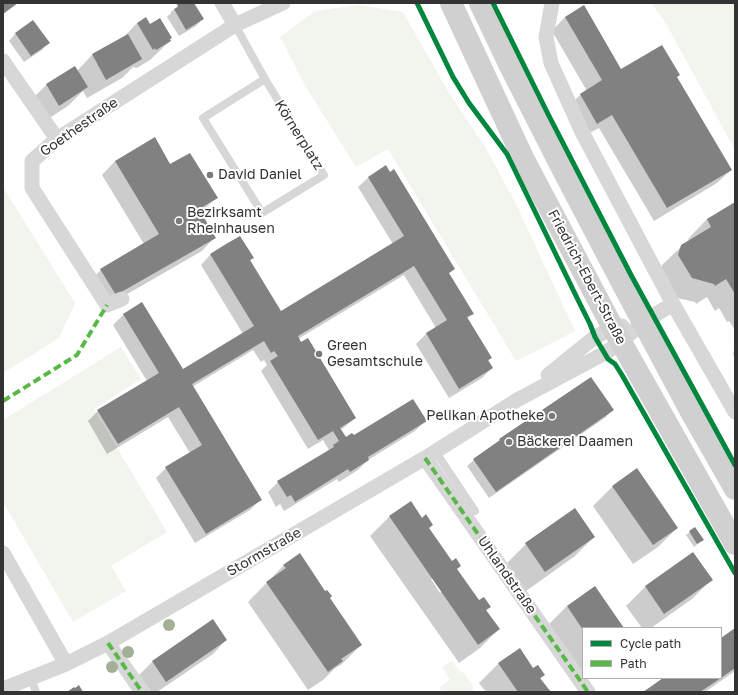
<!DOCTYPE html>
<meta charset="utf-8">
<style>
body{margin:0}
#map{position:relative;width:738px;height:695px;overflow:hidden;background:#fff;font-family:"Golos Text",sans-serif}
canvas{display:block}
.frame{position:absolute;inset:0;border:4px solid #333;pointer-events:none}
.legend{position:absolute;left:582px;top:627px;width:140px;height:52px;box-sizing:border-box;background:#fff;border:1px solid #adadad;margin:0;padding:5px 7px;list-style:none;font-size:12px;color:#333}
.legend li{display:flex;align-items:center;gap:8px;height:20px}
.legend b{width:20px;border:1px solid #adadad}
</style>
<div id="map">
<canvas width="738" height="695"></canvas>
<div class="frame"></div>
<ul class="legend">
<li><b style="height:5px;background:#00873e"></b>Cycle path</li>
<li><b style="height:5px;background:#58b947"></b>Path</li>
</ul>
</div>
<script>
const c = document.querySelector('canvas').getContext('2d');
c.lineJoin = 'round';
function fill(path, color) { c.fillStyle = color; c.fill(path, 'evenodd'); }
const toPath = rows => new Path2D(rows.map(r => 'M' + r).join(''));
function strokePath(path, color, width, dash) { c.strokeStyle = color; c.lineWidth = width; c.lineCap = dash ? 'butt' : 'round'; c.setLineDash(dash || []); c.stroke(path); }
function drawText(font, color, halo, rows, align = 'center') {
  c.font = font + ' "Golos Text",sans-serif'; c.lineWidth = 4; c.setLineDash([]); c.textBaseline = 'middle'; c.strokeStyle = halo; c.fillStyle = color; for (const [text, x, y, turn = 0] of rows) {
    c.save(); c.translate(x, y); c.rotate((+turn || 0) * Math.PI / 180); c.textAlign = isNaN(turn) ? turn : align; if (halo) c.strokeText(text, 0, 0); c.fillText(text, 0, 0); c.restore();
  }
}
const green = toPath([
 [651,3,735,3,735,150,664,20],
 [359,5,403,12,449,93,484,145,515,202,575,331,516,361,388,149,356,167,306,87,280,37,315,11],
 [3,187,75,303,59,338,3,373],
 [121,347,141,379,94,409,167,532,111,566,126,591,73,622,3,502,3,420],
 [452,661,461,673,463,672,473,686,472,687,475,692,443,692,439,688,450,680,442,667]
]);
const shadow = toPath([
 [181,3,193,3,202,19,196,26,179,36,167,17,171,13,171,12],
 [583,7,621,71,731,170,717,183,654,221,599,128,584,136,567,108,580,95,587,91,552,31,565,17],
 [33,21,48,43,42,50,24,62,9,41,15,34],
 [137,23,149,25,170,41,150,60,137,68,133,67,122,78,87,98,83,91,68,106,40,124,27,104,46,85,74,67,77,71,92,55,123,38],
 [115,161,170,165,216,198,200,213,215,237,202,251,103,308,87,283,101,270,144,244,102,175],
 [369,177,454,269,448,274,472,313,467,319,491,358,488,361,492,368,482,378,449,398,416,344,426,334,436,328,404,275,298,339,355,418,341,430,346,438,425,421,415,431,368,460,358,470,339,482,337,479,284,511,280,504,276,507,268,492,278,482,329,450,323,440,308,449,261,371,267,365,264,360,261,362,253,350,192,387,260,500,250,510,195,543,156,478,166,468,190,453,168,417,107,454,88,421,98,411,147,381,113,325,123,315,142,304,183,371,243,334,201,265,211,254,252,258,250,261,281,312,393,244,358,187],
 [735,203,735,330,729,321,727,322,719,308,715,311,707,297,696,304,695,302,673,297,660,274,662,265,682,246,690,241,688,239,707,219],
 [735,347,735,358,733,354],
 [612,410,606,417,489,498,467,466,474,460],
 [637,469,677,528,658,547,633,564,593,506,612,487],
 [411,502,479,601,489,607,485,611,499,629,480,648,459,663,370,536,389,517],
 [431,579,433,579,442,591,440,593],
 [575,510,594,537,575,556,526,591,507,563,526,544],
 [695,528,702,540,694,547,686,535],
 [693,553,711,580,692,599,651,628,642,628,626,606,645,587],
 [284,565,325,592,361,645,342,664,334,669,323,680,308,690,248,602],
 [595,587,623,628,583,628,583,676,548,625,567,606],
 [213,620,226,640,213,654,157,692,151,692,139,675,152,662],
 [735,629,735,671,705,692,645,692,665,678,721,678,721,639],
 [520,649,533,669,544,675,540,679,549,692,486,692,479,683,498,664]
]);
const building = toPath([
 [3,3,18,3,3,14],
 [179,3,194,3,204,19,186,30,174,9,178,7,177,4],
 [584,5,621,69,662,45,680,75,677,77,732,170,667,208,612,115,597,124,580,94,602,80,565,17],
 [146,17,150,24,160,18,172,38,170,39,171,41,156,50,155,48,153,50,137,23],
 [33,20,50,43,31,56,15,33],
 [128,34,142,59,106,80,92,54],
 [75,66,88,87,59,106,46,84],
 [155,137,170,164,190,153,218,198,199,209,216,238,116,295,100,269,159,234,115,161],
 [386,165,390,172,394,169,455,269,449,273,474,314,467,317,492,358,488,360,493,368,459,389,426,333,447,320,414,266,298,336,301,342,308,338,356,418,340,428,346,437,352,433,354,435,413,399,427,421,368,457,369,460,350,472,348,469,295,502,291,495,287,497,277,481,334,447,333,445,339,441,333,431,318,440,270,361,278,356,274,351,271,353,264,341,192,384,262,500,206,534,165,467,202,445,179,407,118,444,97,410,159,373,123,314,142,302,183,369,254,326,210,254,226,244,240,236,254,258,250,260,281,311,404,236,368,177],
 [735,202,735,294,726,279,715,286,714,284,692,278,678,255,681,245,711,227,707,219],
 [591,377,614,410,496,492,473,459,500,440,499,439],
 [637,468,678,528,653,545,612,486],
 [411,501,422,518,426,514,433,525,429,528,452,561,456,558,461,566,457,569,479,600,484,597,491,607,486,610,500,629,478,645,389,516],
 [575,508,595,537,545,572,525,543],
 [695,527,704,540,697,544,689,531],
 [693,552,713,580,664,614,645,586],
 [300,553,325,591,327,590,332,596,330,598,362,645,341,659,343,661,328,672,266,582,286,568,283,565],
 [595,586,624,628,583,628,583,630,567,606],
 [213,619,227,640,166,682,152,661],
 [735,628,735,668,721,678,721,638],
 [520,648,533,668,538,665,545,675,540,678,551,692,518,692,498,663],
 [663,678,721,678,700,692,643,692],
 [79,685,83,692,67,692,74,687,75,688]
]);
const service = toPath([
 [235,25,265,79,324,175,262,213,203,118,265,79],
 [435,451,475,511],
 [31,679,36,692]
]);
const minor = toPath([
 [222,3,235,25],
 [552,3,546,37,551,63,581,130,673,304,735,412],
 [3,61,57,139],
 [122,299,107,305,32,188,32,161,57,139,235,25,283,3],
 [548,375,595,337,613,328,622,326],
 [425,458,588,692],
 [3,553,66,664],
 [108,643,142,692],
 [3,689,66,664,108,643,425,458,517,400,605,353,621,342,643,322,673,304]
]);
const secondary = toPath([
 [451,3,524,160,613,328,735,544],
 [480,3,510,66,565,174,621,281,691,412,735,489]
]);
const quiet = toPath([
 [3,401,77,355,107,305],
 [425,458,588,692],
 [108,643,142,692]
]);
const cycleway = toPath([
 [417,3,453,77,469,103,507,154,580,304,590,324,595,337,608,359,615,364,622,375,735,573],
 [493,3,548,114,631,275,735,465]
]);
const trees = [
 [169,625],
 [128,652],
 [112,667]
];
const markers = [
 [210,175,4,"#7a7a7a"],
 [179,221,4,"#7a7a7a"],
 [319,354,4,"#7a7a7a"],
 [552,416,4,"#7a7a7a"],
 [509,442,4,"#7a7a7a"]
];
const streetNames = [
 ["Goethestraße",79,127,-35],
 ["Körnerplatz",299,135,58],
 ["Friedrich-Ebert-Straße",587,277,62],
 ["Stormstraße",264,552,-30],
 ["Uhlandstraße",507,575,55]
];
const poiNames = [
 ["David Daniel",218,175],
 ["Bezirksamt",187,213],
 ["Rheinhausen",187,229],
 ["Green",327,346],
 ["Gesamtschule",327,362],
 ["Pelikan Apotheke",544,416,"right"],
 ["Bäckerei Daamen",517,442]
];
fill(green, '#f1f5ed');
fill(shadow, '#0003');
fill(building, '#818181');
strokePath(service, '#d7d7d7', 8);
strokePath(minor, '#d7d7d7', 15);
strokePath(secondary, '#d0d0d0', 22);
strokePath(quiet, '#58b947', 4, [8, 4]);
strokePath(cycleway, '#00873e', 5);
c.fillStyle = '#a2b095';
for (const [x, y] of trees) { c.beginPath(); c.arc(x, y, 6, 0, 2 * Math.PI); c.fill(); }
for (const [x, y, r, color] of markers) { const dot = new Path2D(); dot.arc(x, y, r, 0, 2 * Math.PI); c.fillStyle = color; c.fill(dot); strokePath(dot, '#fff', 1.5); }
drawText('14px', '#333', '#fff', streetNames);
drawText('14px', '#333', '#fff', poiNames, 'left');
</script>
